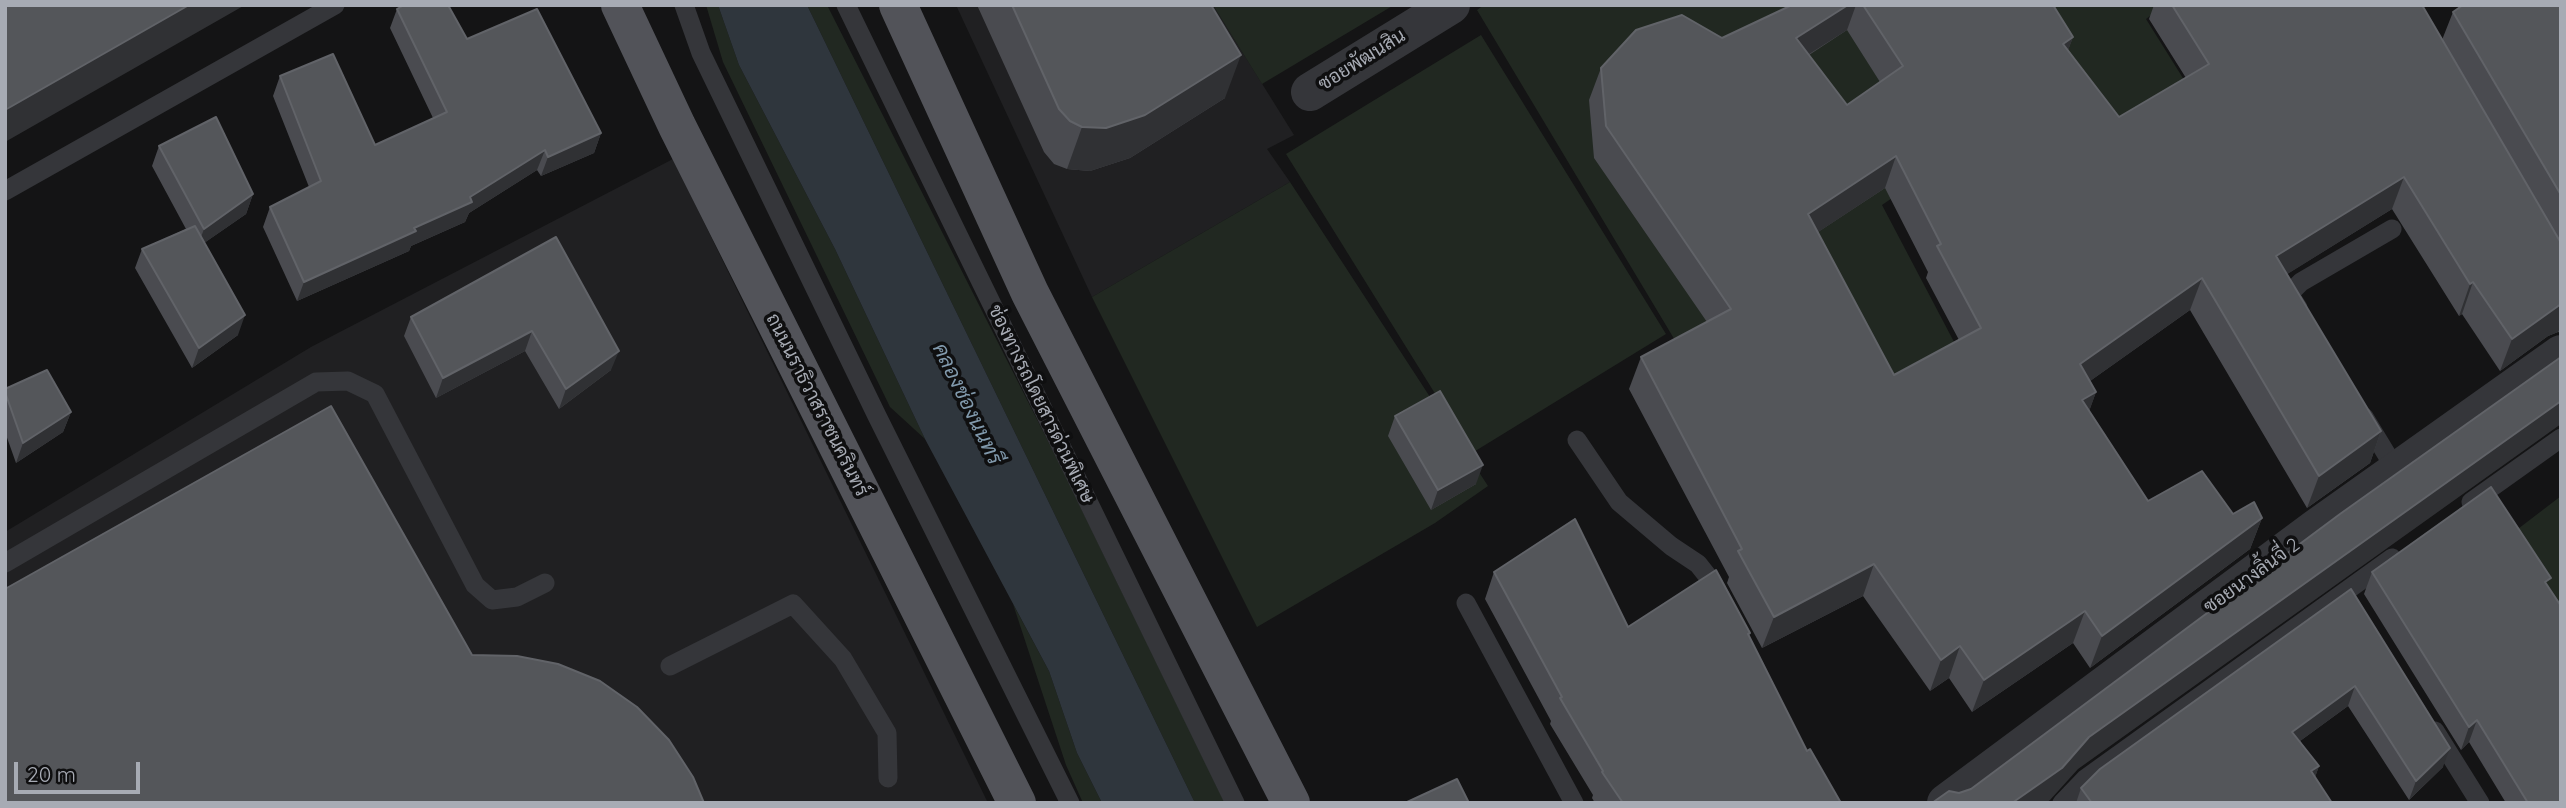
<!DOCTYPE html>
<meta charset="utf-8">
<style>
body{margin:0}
#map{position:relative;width:2566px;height:808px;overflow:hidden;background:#141415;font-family:Quicksand,sans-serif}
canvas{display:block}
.frame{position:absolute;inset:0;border:7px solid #a7abb4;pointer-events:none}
.scale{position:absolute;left:14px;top:762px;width:126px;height:32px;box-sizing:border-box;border:4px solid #a7abb4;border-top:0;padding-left:9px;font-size:21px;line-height:24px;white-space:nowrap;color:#a7abb4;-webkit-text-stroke:5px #0f0f10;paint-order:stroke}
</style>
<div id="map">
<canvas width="2566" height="808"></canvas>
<div class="frame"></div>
<div class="scale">20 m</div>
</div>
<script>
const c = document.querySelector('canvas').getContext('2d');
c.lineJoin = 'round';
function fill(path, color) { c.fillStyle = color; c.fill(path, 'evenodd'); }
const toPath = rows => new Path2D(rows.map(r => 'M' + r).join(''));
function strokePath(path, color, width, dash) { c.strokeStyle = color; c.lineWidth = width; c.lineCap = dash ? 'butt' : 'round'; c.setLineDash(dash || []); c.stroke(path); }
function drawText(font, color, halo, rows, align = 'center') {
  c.font = font + ' Quicksand,Sarabun,sans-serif'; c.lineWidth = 7; c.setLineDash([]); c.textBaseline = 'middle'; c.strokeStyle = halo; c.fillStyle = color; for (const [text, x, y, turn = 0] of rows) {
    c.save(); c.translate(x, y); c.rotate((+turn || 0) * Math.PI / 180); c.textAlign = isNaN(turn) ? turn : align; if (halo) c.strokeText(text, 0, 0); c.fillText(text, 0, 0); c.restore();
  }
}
const built = toPath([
 [956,5,1213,5,1294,135,1267,149,1290,182,1092,297],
 [673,159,988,803,5,803,5,532,311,347]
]);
const green = toPath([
 [706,5,718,5,739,65,835,249,925,439,890,407,723,62],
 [807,5,827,5,1056,457,1225,803,1195,803],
 [1213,5,1394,5,1262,84],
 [1484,5,2165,5,2146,19,2191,91,2063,171,1994,128,1882,205,1963,359,1880,402,1679,347,1477,10],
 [1481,35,1666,334,1472,453,1286,154],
 [1290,182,1488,486,1435,523,1257,627,1092,297],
 [2561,496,2561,615,2510,535],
 [1013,604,1049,671,1077,753,1102,803,1083,803,1066,765]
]);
const water = toPath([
 [718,5,807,5,1195,803,1102,803,1077,753,1049,671,925,439,835,249,739,65]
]);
const lane = toPath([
 [684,5,701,53,877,416,1070,803],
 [846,5,1235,803],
 [5,191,335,5],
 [2298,308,2289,294,2301,282,2392,229],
 [2364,417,2396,470],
 [1577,440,1619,502,1671,546,1698,564,1713,583,1721,598],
 [2471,502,2561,438],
 [5,563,316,382,348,381,375,394,475,585,492,600,517,597,545,583],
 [1466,603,1574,803],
 [670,666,793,604,843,659,887,733,888,778],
 [2435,731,2480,803],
 [2062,803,2085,779,2392,558]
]);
const street = toPath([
 [1310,92,1451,5],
 [1946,803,2316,528,2561,354]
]);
const primary = toPath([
 [620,5,677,126,1017,803],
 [898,5,1030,293,1291,803]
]);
const wall = toPath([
 [977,5,1211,5,1225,98,1130,158,1090,171,1067,169,1054,164,1044,152],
 [1792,5,2059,5,2054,8,2073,37,2068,50,2119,117,2186,78,2149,19,2154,5,2422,5,2442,40,2453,12,2561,5,2561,333,2558,332,2548,336,2500,371,2462,314,2459,316,2392,209,2287,274,2381,431,2370,463,2307,508,2190,310,2090,381,2096,392,2089,411,2148,501,2233,514,2262,518,2250,549,2090,668,2073,643,1972,712,1949,678,1930,691,1863,596,1762,648,1727,583,1729,577,1629,389,1641,357,1707,322,1594,158,1589,100,1601,68,1722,38],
 [1847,30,1880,82,1847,105,1809,55],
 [1885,188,1928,272,1926,278,1959,340,1894,375,1818,232],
 [397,9,467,39,601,133,594,153,541,176,537,170,469,213,465,222,411,246,409,251,297,301,263,227,270,207,309,187,273,96,280,76,375,145,433,118,390,28],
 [159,146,253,194,246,214,204,243,238,335,192,368,135,268,142,249,186,229,152,166],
 [556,237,611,370,559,409,525,351,436,398,404,336,411,317],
 [5,389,71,412,63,432,16,463,5,432],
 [1395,416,1476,484,1431,510,1388,436],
 [1494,572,1628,627,1750,633,1749,636,1807,751,1841,803,1595,803,1592,798,1593,795,1550,724,1551,721,1485,599],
 [2372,572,2548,587,2561,803,2506,803,2469,742,2461,750,2364,594],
 [2351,589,2443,767,2409,800,2348,706,2300,741,2319,766,2315,777,2332,803,2076,803,2081,788]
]);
const shadedWall = toPath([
 [189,5,245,5,5,142,5,110],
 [1848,5,1856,5,1847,30,1784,70,1796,38],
 [2073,37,2061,69,2063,44],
 [1241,55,1225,98,1130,158,1090,171,1067,169,1082,127],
 [601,133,594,153,541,176,548,157],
 [545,150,537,170,469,213,465,222,411,246,409,251,297,301,304,282,414,228,470,197],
 [1896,156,1885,188,1797,246,1808,214],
 [2404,177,2392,209,2265,288,2276,256],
 [253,194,246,214,197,248,204,229],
 [2202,278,2190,310,2069,396,2080,364],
 [2473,282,2462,314,2459,316,2470,284],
 [2561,304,2561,326,2558,332,2548,336,2500,371,2512,339],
 [245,315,238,335,192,368,199,348],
 [532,331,525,351,436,398,443,378],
 [619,351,611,370,559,409,566,389],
 [2096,392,2085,423,2082,400],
 [2561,401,2561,424,2078,769,2050,800,2046,803,2012,803,2089,737],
 [71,412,63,432,16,463,23,443],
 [2381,431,2370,463,2307,508,2319,476],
 [1483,465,1476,484,1431,510,1438,490],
 [2262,518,2250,549,2090,668,2102,636],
 [1874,564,1863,596,1762,648,1774,617],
 [2085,611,2073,643,1972,712,1984,680],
 [1960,646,1949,678,1930,691,1941,660],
 [2355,686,2348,706,2285,752,2292,732],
 [2477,720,2469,742,2461,750,2469,727],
 [2450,748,2443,767,2409,800,2416,781],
 [2319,766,2312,786,2311,771]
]);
const building = toPath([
 [5,5,189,5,5,110,5,5],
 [404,5,448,5,467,39,537,9,601,133,548,157,545,150,470,197,472,202,414,228,416,231,304,282,270,207,321,181,280,76,333,54,375,145,447,112,397,9,404,5],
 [1012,5,1211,5,1241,55,1145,115,1106,128,1082,127,1070,121,1059,109,1012,5],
 [1792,5,1848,5,1796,38,1847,105,1903,66,1863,5,2053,5,2073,37,2063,44,2119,117,2209,64,2172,5,2422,5,2561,243,2561,304,2512,339,2473,282,2470,284,2404,177,2276,256,2381,431,2319,476,2202,278,2080,364,2096,392,2082,400,2148,501,2202,471,2233,514,2254,502,2262,518,2102,636,2085,611,1984,680,1960,646,1941,660,1874,564,1774,617,1738,551,1742,549,1641,357,1731,309,1606,126,1601,68,1636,30,1682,15,1722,38,1792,5],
 [1896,156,1941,244,1937,246,1981,328,1894,375,1808,214,1896,156],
 [2463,5,2561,5,2561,195,2453,12,2463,5],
 [216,117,253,194,204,229,159,146,216,117],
 [195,226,245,315,199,348,142,249,195,226],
 [556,237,619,351,566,389,532,331,443,378,411,317,556,237],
 [2561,357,2561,401,2089,737,2062,768,2012,803,1932,803,1949,791,1959,793,1971,789,2340,514,2561,357],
 [47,370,71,412,23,443,5,392,5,389,47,370],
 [1440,391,1483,465,1438,490,1395,416,1440,391],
 [331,406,472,655,517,656,558,664,600,681,637,707,669,740,693,777,704,803,5,803,5,589,331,406],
 [2491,487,2551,578,2545,582,2561,606,2561,803,2528,803,2477,720,2469,727,2372,572,2491,487],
 [1575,519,1628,627,1716,570,1750,633,1748,634,1807,751,1810,749,1841,803,1623,803,1602,772,1603,771,1560,698,1562,697,1494,572,1575,519],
 [2351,589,2450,748,2416,781,2355,686,2292,732,2319,766,2311,771,2332,803,2092,803,2081,788,2100,769,2351,589],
 [1457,779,1469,803,1405,803,1457,779]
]);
const streetNames = [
 ["ซอยพัฒนสิน",1362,60,-32],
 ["ช่องทางรถโดยสารด่วนพิเศษ",1041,404,64],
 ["ถนนนราธิวาสราชนครินทร์",817,405,63],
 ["ซอยนางลิ้นจี่ 2",2252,576,-36]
];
const waterNames = [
 ["คลองช่องนนทรี",967,404,64]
];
fill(built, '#202022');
fill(green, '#212821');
fill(water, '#2f363d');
strokePath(lane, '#35363a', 19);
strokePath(street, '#35363a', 38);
strokePath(primary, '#525359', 38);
fill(wall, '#4a4b50');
fill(shadedWall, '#303134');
fill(building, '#54565a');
strokePath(building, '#616368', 2);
drawText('19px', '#a7abb4', '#0f0f10', streetNames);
drawText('italic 21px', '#8199ac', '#0f0f10', waterNames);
</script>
